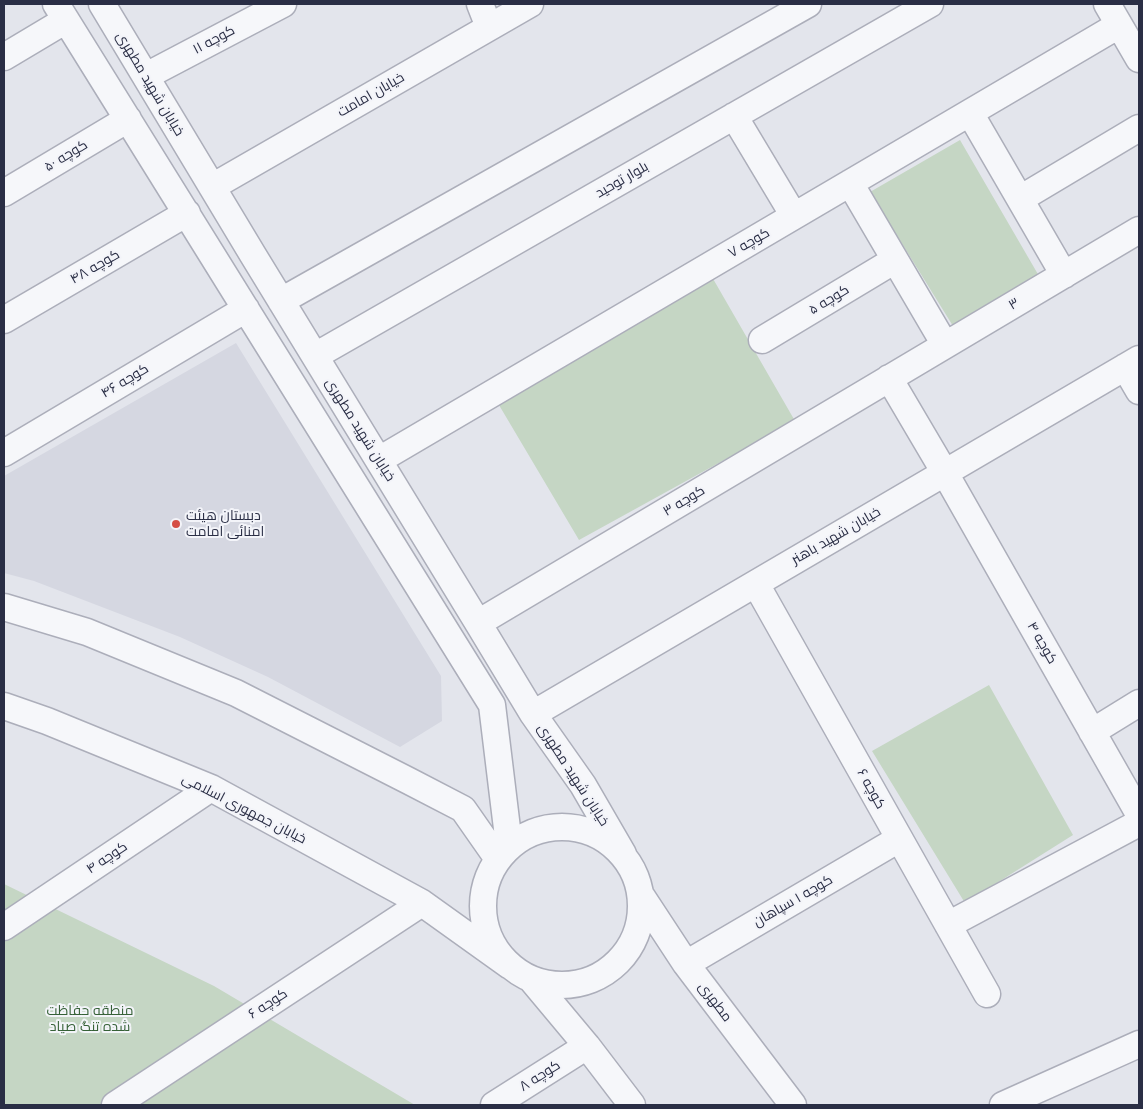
<!DOCTYPE html>
<meta charset="utf-8">
<style>
body{margin:0}
#map{position:relative;width:1143px;height:1109px;overflow:hidden;background:#e3e5ec;font-family:"PT Sans",sans-serif}
canvas{display:block}
.frame{position:absolute;inset:0;border:5px solid #2a2e45;pointer-events:none}
</style>
<div id="map">
<canvas width="1143" height="1109"></canvas>
<div class="frame"></div>
</div>
<script>
const c = document.querySelector('canvas').getContext('2d');
c.lineJoin = 'round';
function fill(path, color) { c.fillStyle = color; c.fill(path, 'evenodd'); }
const toPath = rows => new Path2D(rows.map(r => 'M' + r).join(''));
function strokePath(path, color, width, dash) { c.strokeStyle = color; c.lineWidth = width; c.lineCap = dash ? 'butt' : 'round'; c.setLineDash(dash || []); c.stroke(path); }
function drawText(font, color, halo, rows, align = 'center') {
  c.font = font + ' "PT Sans",Cairo,sans-serif'; c.lineWidth = 4; c.setLineDash([]); c.textBaseline = 'middle'; c.strokeStyle = halo; c.fillStyle = color; for (const [text, x, y, turn = 0] of rows) {
    c.save(); c.translate(x, y); c.rotate((+turn || 0) * Math.PI / 180); c.textAlign = isNaN(turn) ? turn : align; if (halo) c.strokeText(text, 0, 0); c.fillText(text, 0, 0); c.restore();
  }
}
const built = toPath([
 [236,343,441,676,442,721,400,747,268,677,180,637,34,581,4,573,4,476]
]);
const green = toPath([
 [960,140,1039,276,953,326,870,192],
 [712,277,795,421,579,540,496,400],
 [989,685,1073,835,965,903,872,751],
 [4,884,214,986,415,1105,4,1105]
]);
const minor = toPath([
 [56,4,492,705,509,845],
 [102,4,253,255,478,623,533,714,583,785,623,854],
 [480,4,489,27],
 [1107,4,1139,59],
 [4,57,66,20],
 [146,76,283,4],
 [970,113,1064,275],
 [734,116,794,216],
 [850,183,945,345],
 [212,187,530,4],
 [4,193,128,119],
 [1020,199,1139,128],
 [281,301,808,4],
 [4,320,187,213],
 [762,340,895,260],
 [315,356,930,4],
 [1125,367,1139,391],
 [889,378,945,473,1139,814],
 [4,453,246,309],
 [379,460,1119,25],
 [756,584,987,994],
 [4,607,87,632,236,693,409,781,463,809,498,859],
 [478,623,1139,230],
 [4,706,47,721,211,788,422,903,510,966],
 [533,714,1139,359],
 [1092,732,1139,703],
 '483 906a79 79 0 1 1 158 0a79 79 0 1 1-158 0Z',
 [642,897,686,964,793,1105],
 [948,925,1139,823],
 [4,927,211,788],
 [686,964,899,839],
 [531,979,587,1046,632,1105],
 [115,1105,422,903],
 [494,1105,587,1046],
 [1003,1105,1139,1044]
]);
const markers = [
 [176,524,5,"#d54d44"]
];
const streetNames = [
 ["کوچه ۱۱",214,40,-28],
 ["خیابان شهید مطهری",150,84,59],
 ["خیابان امامت",371,95,-30],
 ["کوچه ۵۰",66,156,-31],
 ["بلوار توحید",622,180,-30],
 ["کوچه ۷",749,243,-30],
 ["کوچه ۴۸",95,267,-30],
 ["کوچه ۵",829,300,-31],
 ["۳",1014,304,-31],
 ["کوچه ۴۶",125,381,-31],
 ["خیابان شهید مطهری",360,430,58],
 ["کوچه ۳",684,501,-31],
 ["خیابان شهید باهنر",836,536,-30],
 ["کوچه ۴",1042,643,60],
 ["خیابان شهید مطهری",573,775,57],
 ["کوچه ۶",871,789,61],
 ["خیابان جمهوری اسلامی",244,809,27],
 ["کوچه ۴",107,858,-34],
 ["کوچه ۱ سپاهان",793,901,-30],
 ["مطهری",715,1002,53],
 ["کوچه ۶",268,1004,-33],
 ["کوچه ۸",540,1076,-32]
];
const poiNames = [
 ["دبستان هیئت",186,516],
 ["امنائی امامت",186,532]
];
const parkNames = [
 ["منطقه حفاظت",90,1011],
 ["شده تنگ صیاد",90,1027]
];
fill(built, '#d5d7e1');
fill(green, '#c5d6c4');
strokePath(minor, '#acaeba', 29);
strokePath(minor, '#f6f7fa', 26);
for (const [x, y, r, color] of markers) { const dot = new Path2D(); dot.arc(x, y, r, 0, 2 * Math.PI); c.fillStyle = color; c.fill(dot); strokePath(dot, '#f3f4f9', 2); }
drawText('14px', '#2a2e45', '#f3f4f9', streetNames);
drawText('14px', '#2a2e45', '#f3f4f9', poiNames, 'left');
drawText('14px', '#366137', '#f3f4f9', parkNames);
</script>
